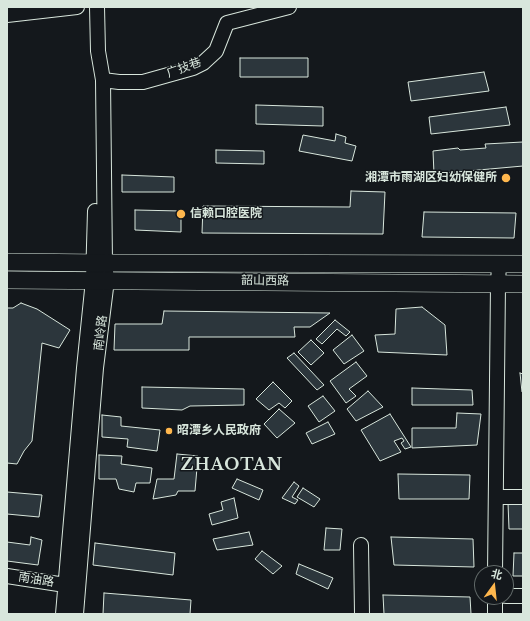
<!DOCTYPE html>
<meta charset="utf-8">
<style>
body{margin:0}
#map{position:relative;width:530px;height:621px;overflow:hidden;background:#14181c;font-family:"Libre Baskerville","Noto Sans SC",serif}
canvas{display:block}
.frame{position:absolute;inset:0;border:8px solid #d8e6dc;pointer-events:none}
.north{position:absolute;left:474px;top:565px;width:40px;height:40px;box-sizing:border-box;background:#14181c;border:1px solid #626a69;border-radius:50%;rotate:15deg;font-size:11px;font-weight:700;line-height:16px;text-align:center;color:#d8e6dc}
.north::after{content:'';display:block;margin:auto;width:14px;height:18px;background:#ffb74d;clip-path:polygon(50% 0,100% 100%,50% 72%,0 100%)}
</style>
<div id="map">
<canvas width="530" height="621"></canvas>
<div class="frame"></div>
<div class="north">北</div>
</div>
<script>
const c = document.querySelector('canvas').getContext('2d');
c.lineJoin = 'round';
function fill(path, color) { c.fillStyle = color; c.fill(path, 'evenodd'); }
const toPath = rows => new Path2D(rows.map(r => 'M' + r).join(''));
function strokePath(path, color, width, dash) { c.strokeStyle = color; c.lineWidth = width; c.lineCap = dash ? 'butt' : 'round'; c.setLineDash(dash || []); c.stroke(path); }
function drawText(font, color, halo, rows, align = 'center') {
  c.font = font + ' "Libre Baskerville","Noto Sans SC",serif'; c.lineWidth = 3; c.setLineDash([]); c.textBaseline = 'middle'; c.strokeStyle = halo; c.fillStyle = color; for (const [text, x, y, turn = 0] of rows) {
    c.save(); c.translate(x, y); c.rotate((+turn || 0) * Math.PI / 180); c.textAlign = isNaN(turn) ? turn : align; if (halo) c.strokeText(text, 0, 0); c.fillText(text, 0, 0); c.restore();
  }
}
const building = toPath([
 [240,58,308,58,308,77,240,77,240,58],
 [484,72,489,91,411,101,408,82,484,72],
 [256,105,323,107,323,126,256,124,256,105],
 [506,107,510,125,431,134,429,117,506,107],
 [336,134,346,137,345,143,356,146,352,161,299,151,303,135,335,141,336,134],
 [523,142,523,166,434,174,433,151,458,148,460,150,486,148,485,144,523,142],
 [216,150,264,151,264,164,216,163,216,150],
 [122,175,174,177,174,192,122,192,122,175],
 [351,191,385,192,383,234,202,233,203,206,350,207,351,191],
 [135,210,181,211,181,232,135,230,135,210],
 [424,212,516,213,514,238,422,237,424,212],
 [21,303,37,309,70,330,59,348,42,343,32,441,24,451,17,464,7,463,7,308,13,308,21,303],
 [422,307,445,325,447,355,378,352,375,335,395,334,396,309,422,307],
 [164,311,330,313,310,327,294,327,295,337,189,337,189,350,114,350,115,324,162,324,164,311],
 [335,320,350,332,346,336,337,329,322,344,316,339,335,320],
 [352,335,364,351,344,364,333,350,352,335],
 [311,340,324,353,311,365,298,352,311,340],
 [294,353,324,385,317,390,287,358,294,353],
 [356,362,367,376,349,389,356,396,346,403,330,381,356,362],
 [520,373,523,374,523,393,522,392,520,373],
 [273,382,292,401,285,408,279,403,269,410,256,399,273,382],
 [142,387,244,389,244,405,190,406,182,410,142,408,142,387],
 [412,388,472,390,473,405,412,405,412,388],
 [368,391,383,407,356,421,347,409,368,391],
 [323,396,335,411,319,422,308,406,323,396],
 [279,409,295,423,277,438,264,424,279,409],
 [457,413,481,414,477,445,412,448,412,428,456,428,457,413],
 [390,414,411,447,405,449,401,443,404,441,402,438,394,441,401,452,380,461,361,430,390,414],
 [102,415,121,417,121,426,160,430,157,451,127,447,128,439,102,437,102,415],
 [328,422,335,434,312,444,306,433,328,422],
 [177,454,198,456,195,491,178,491,176,495,153,499,157,479,174,479,177,454],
 [99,455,122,456,121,464,152,468,150,483,136,483,134,492,119,489,116,479,99,479,99,455],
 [398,474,470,475,469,499,399,499,398,474],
 [237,479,263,490,259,500,232,488,237,479],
 [294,482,299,486,292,497,298,500,295,504,282,498,294,482],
 [303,488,320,499,314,507,297,497,303,488],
 [7,492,42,495,39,517,7,514,7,492],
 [234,498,238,518,212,525,209,514,223,510,221,502,234,498],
 [523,502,523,529,509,529,508,503,523,502],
 [326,528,342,529,340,550,324,550,326,528],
 [249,532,253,545,217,550,213,539,249,532],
 [31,537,42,540,38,565,7,561,7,542,30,545,31,537],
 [391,537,473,539,474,567,394,565,391,537],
 [95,543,175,553,173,575,93,565,95,543],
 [262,551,282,566,273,574,255,559,262,551],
 [514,553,523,553,523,576,513,576,514,553],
 [299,564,333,578,328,589,296,574,299,564],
 [104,593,191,600,190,614,103,614,104,593],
 [383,595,470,597,471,614,384,614,383,595]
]);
const minor = toPath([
 [7,15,77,7],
 [103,80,119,82,143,82,193,68,203,63,216,51,227,23,289,7],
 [496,497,523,497],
 [361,545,362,614],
 [495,573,498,284,499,264],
 [7,576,65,585],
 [506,596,523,596],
 [63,614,84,368,93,280,95,211],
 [76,614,96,368,107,280,105,263,103,80,98,51,97,7],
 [495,614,495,597]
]);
const major = toPath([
 [7,262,105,263,523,264],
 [7,280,523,284]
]);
const markers = [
 [506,178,5,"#ffb74d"],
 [181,214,5,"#ffb74d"],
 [169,431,4,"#ffb74d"]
];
const streetNames = [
 ["广技巷",184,68,-20],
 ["韶山西路",265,281,1],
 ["南岭路",101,333,-83],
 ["南油路",36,580,9]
];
const poiNames = [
 ["湘潭市雨湖区妇幼保健所",497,178,"right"],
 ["信赖口腔医院",190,214],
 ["昭潭乡人民政府",177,431]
];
const districtNames = [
 ["ZHAOTAN",232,465]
];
fill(building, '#2c363c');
strokePath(building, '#d8e6dc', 1);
strokePath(minor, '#d8e6dc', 16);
strokePath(major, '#d8e6dc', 18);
strokePath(minor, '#14181c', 14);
strokePath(major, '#14181c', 17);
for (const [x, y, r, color] of markers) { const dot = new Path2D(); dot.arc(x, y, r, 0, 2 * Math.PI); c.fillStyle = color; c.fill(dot); strokePath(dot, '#14181c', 1.5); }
drawText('12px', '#d8e6dc', '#14181c', streetNames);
drawText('bold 12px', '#d8e6dc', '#14181c', poiNames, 'left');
c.letterSpacing = '1px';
drawText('bold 16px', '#d8e6dc', '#14181c', districtNames);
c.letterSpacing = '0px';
</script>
